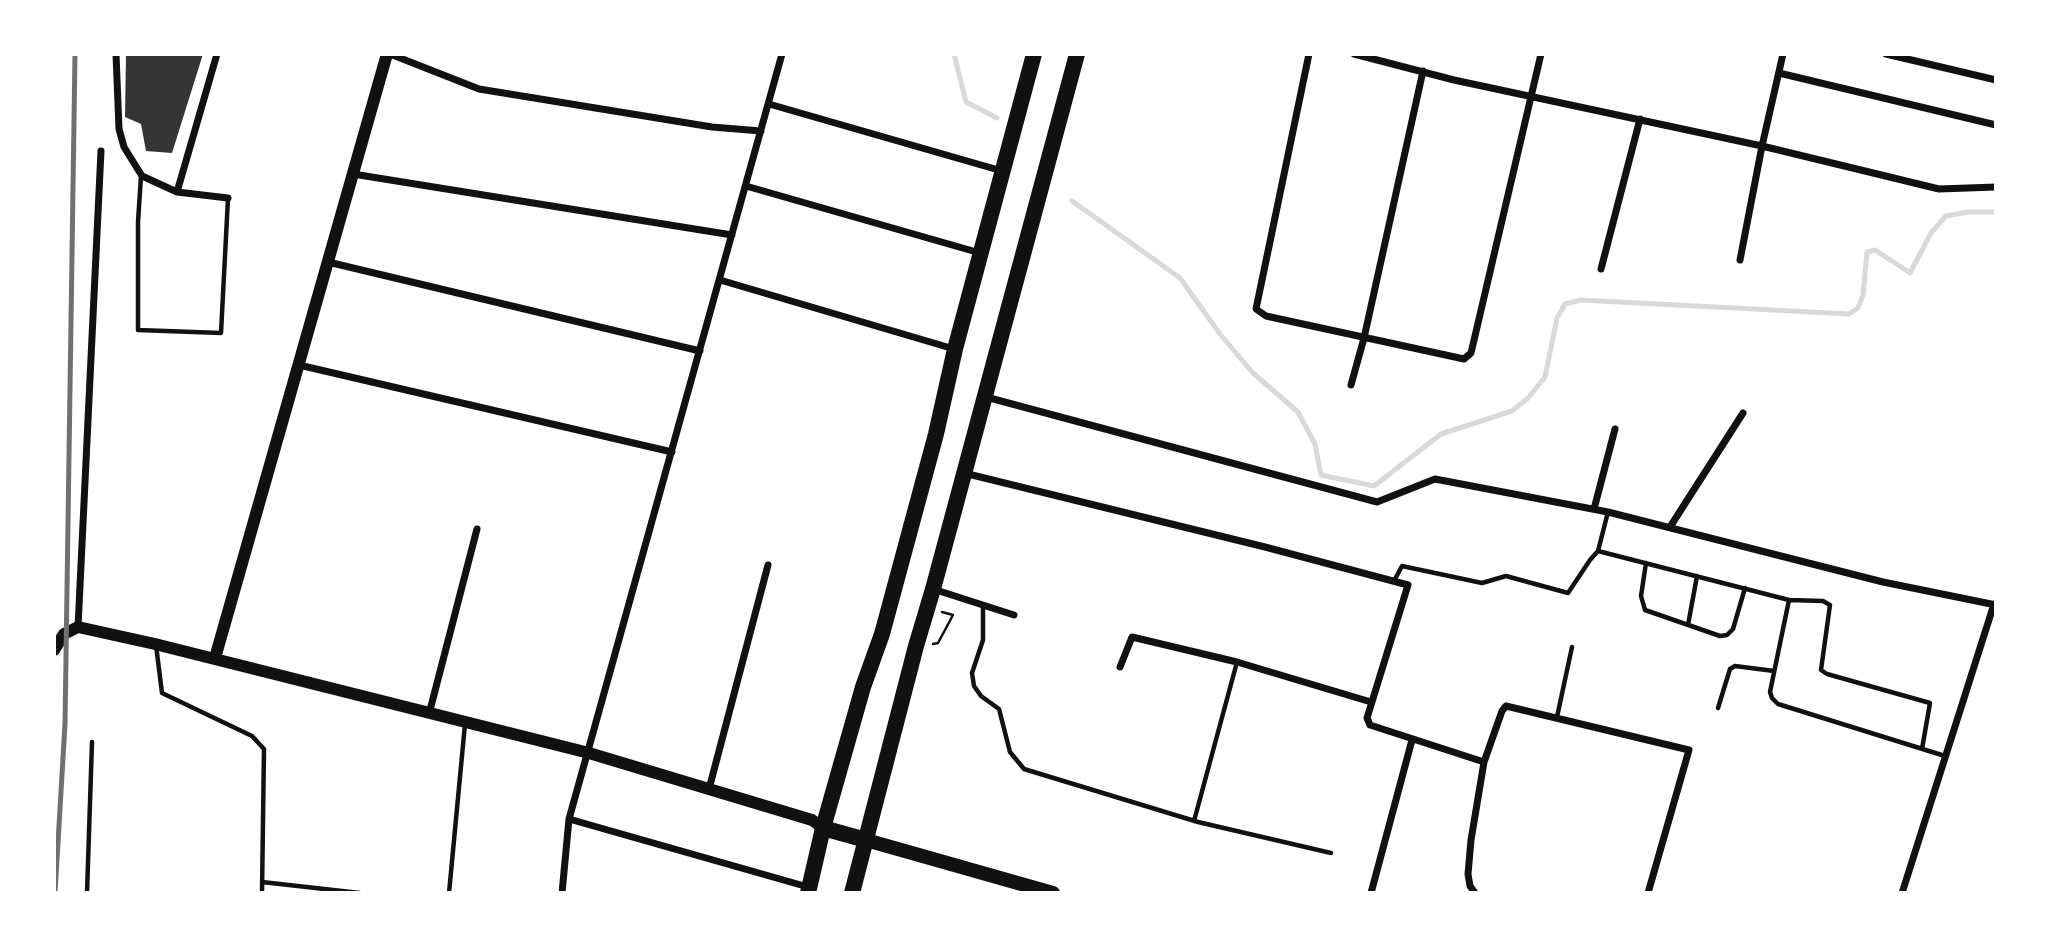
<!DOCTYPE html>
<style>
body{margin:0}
#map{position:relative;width:2050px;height:947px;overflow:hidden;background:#fff;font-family:"Source Serif 4",serif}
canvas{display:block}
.frame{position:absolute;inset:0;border:56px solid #fff;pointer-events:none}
</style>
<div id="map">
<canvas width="2050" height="947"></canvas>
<div class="frame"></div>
</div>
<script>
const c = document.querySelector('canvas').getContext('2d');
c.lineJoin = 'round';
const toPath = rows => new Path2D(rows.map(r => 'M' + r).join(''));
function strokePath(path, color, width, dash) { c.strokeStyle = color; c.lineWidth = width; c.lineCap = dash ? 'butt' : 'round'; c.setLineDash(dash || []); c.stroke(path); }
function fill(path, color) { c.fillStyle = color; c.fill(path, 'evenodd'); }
const stream = toPath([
 [954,54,966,102,997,118],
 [1072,201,1180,278,1220,334,1253,373,1298,412,1315,444,1321,475,1374,486,1441,434,1512,411,1528,398,1545,377,1557,318,1565,304,1581,300,1849,314,1858,308,1863,295,1867,252,1875,250,1910,273,1931,233,1946,216,1968,212,1996,212]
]);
const building = toPath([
 [126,54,203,54,172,153,146,151,141,124,125,117]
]);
const path = toPath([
 [933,644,938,643,953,615,942,612]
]);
const service = toPath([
 [141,176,138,222,138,330,221,333,228,198],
 [1608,512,1598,551,1789,600,1770,692,1772,698,1778,704,1945,756],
 [1646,563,1641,596,1645,610,1720,636,1727,635,1733,629,1745,588],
 [1394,581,1402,566,1482,583,1506,576,1568,593,1590,560,1598,551],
 [1789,600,1823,601,1830,605,1821,670,1827,674,1930,703,1922,749],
 [983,606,983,640,972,673,974,686,981,696,999,709,1010,752,1024,769,1198,822,1331,853],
 [1688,625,1697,576],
 [156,645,162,693,252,736,264,749,262,893],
 [1718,708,1730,669,1735,666,1774,671],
 [1557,717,1572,647],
 [1194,821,1237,662],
 [262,882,360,893],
 [87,893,92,742],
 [449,893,465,724]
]);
const minor = toPath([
 [116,54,119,129,124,147,142,176,177,192,228,198],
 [390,54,479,89,712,127,761,131],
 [1309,54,1256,309,1266,316,1464,359,1471,353,1541,54],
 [1354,54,1454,80,1762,146,1939,189,1996,187],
 [1886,54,1996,80],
 [1779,73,1996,125],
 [769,104,1002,171],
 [353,174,732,235],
 [746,186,980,253],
 [177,192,217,54],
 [1740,260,1762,146,1783,54],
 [328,262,700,351],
 [1601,269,1640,119],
 [720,280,954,349],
 [299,365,672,452],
 [1351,385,1364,338,1423,71],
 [986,397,1377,502,1435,479,1608,512,1883,582,1996,605],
 [964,473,1265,547,1408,585,1367,718,1370,725,1484,762],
 [1594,509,1615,429],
 [1670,527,1743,413],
 [933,589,1014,615],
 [78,627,101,151],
 [1120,667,1132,637,1237,662,1371,702],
 [429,714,477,529],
 [709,789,768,565],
 [569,819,808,887],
 [562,893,569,819,782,54],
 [1371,893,1412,740],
 [1475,893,1470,886,1468,874,1471,840,1484,762,1502,711,1506,706,1689,750,1648,893],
 [1902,893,1994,604]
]);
const tertiary = toPath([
 [54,650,64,634,78,627,155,644,589,753,812,820,823,828],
 [215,658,387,54]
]);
const secondary = toPath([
 [866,840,1053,893]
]);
const primary = toPath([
 [823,828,866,840],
 [808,893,823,828,863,687,882,634,936,434,955,349,1034,54],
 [852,893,916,646,933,589,1077,54]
]);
const rail = toPath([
 [55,893,65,724,75,54]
]);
strokePath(stream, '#d9d9d9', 5);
fill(building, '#353535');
strokePath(path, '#111', 2.5);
strokePath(service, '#111', 4.5);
strokePath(minor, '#111', 7);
strokePath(tertiary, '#111', 12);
strokePath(secondary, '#111', 14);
strokePath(primary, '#111', 16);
strokePath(rail, '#707070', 5);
</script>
